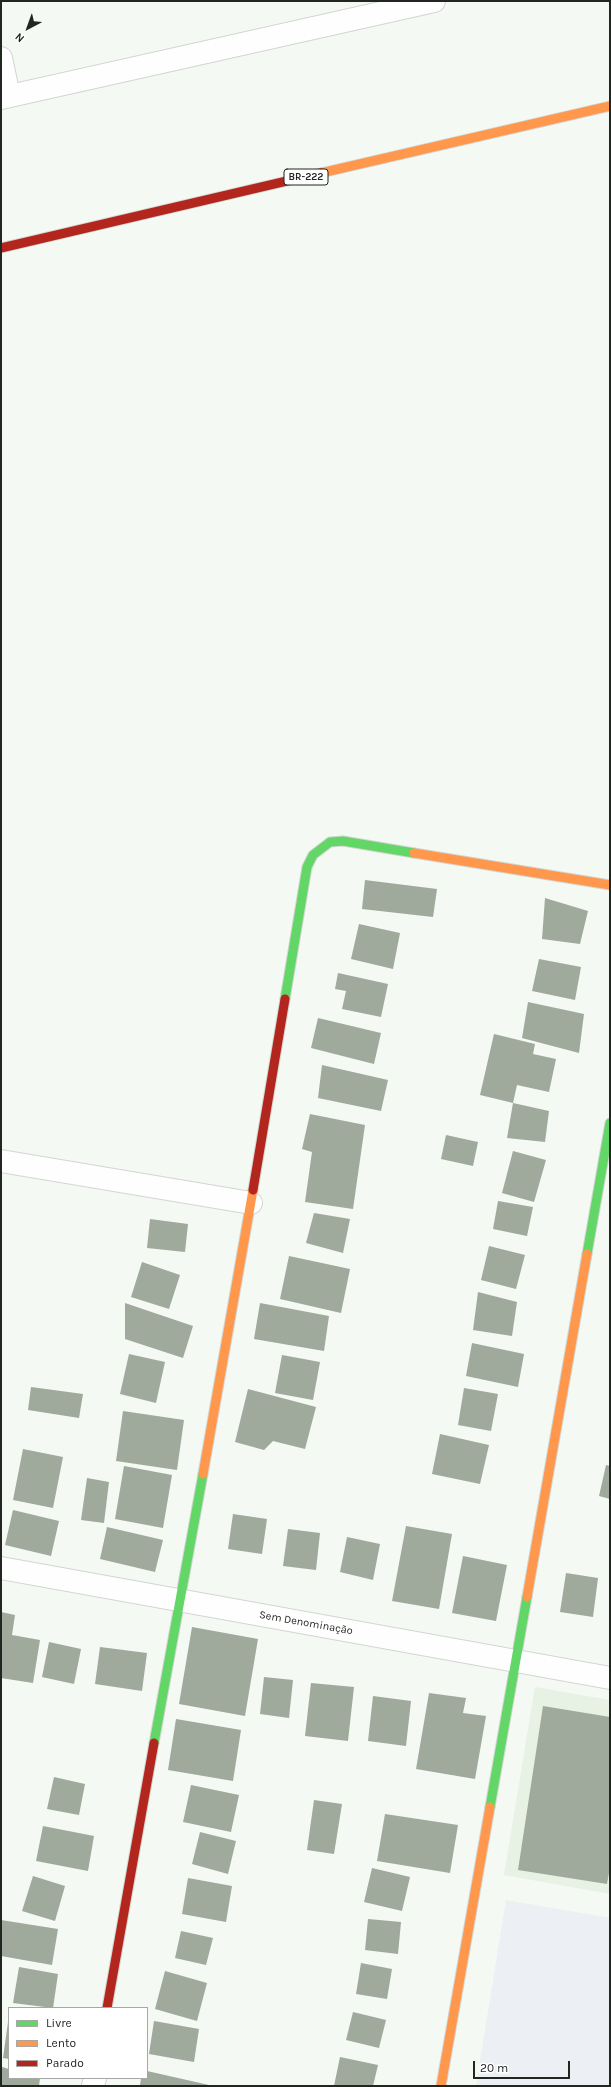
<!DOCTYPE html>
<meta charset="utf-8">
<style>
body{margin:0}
#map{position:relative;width:611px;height:2087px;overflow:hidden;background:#f4f9f3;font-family:Karla,sans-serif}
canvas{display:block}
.frame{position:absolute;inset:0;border:2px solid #222621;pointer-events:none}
.legend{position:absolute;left:8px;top:2007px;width:140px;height:72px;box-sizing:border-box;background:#fff;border:1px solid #a7a8a6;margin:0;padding:5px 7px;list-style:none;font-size:12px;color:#222621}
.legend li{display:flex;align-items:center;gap:8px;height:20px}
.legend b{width:20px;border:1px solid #a7a8a6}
.north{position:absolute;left:8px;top:8px;width:40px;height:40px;-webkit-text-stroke:3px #fff;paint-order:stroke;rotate:221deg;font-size:11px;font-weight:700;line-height:16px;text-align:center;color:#222621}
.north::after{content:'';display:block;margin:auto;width:14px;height:18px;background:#222621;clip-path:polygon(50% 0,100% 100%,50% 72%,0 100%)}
.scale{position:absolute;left:473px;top:2061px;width:97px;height:18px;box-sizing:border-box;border:2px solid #222621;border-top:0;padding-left:5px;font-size:12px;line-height:14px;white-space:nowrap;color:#222621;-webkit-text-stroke:3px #fff;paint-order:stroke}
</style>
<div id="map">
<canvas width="611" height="2087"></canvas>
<div class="frame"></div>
<ul class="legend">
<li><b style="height:5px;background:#63d668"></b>Livre</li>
<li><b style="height:5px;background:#ff974d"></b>Lento</li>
<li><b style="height:5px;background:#b3261e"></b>Parado</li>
</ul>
<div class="north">N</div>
<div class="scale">20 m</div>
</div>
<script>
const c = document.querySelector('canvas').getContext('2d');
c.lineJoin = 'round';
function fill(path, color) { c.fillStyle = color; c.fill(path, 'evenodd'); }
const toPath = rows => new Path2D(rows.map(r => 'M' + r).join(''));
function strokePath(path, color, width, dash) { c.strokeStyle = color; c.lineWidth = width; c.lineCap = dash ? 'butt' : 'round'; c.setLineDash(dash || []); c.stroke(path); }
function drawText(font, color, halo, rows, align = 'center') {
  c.font = font + ' Karla,sans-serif'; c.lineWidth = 3; c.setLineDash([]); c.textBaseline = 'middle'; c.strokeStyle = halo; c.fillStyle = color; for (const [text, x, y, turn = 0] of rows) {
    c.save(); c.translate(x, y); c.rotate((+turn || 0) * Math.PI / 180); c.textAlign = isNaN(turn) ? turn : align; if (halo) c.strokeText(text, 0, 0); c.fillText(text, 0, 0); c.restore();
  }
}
const built = toPath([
 [535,1687,610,1700,610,1894,504,1875]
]);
const green = toPath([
 [506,1900,610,1918,610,2086,476,2086]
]);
const building = toPath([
 [365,880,437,889,433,917,362,909],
 [545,898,588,911,580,944,542,939],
 [359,924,400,933,393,969,351,959],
 [539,959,581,967,575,1000,532,991],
 [338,973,388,984,381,1017,342,1009,346,991,335,989],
 [528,1002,584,1014,579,1053,522,1038],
 [318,1018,381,1033,374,1064,311,1048],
 [494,1034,535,1044,533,1054,556,1059,549,1092,517,1085,513,1103,480,1095],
 [322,1065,388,1080,381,1111,318,1098],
 [513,1103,549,1111,545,1142,507,1138],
 [310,1114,365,1125,353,1209,305,1202,312,1152,302,1149],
 [446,1135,478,1142,473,1166,441,1159],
 [513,1151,546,1160,534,1202,502,1193],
 [498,1201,533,1207,527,1236,493,1229],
 [314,1213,350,1219,343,1253,306,1243],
 [150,1219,188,1224,185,1252,147,1248],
 [489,1246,525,1255,516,1289,481,1280],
 [289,1256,350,1269,341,1313,280,1299],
 [142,1262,180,1275,169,1309,131,1297],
 [478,1292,517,1302,512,1336,473,1330],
 [125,1303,193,1326,183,1358,125,1339],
 [260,1303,329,1316,324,1351,254,1339],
 [472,1343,524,1354,518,1387,466,1376],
 [129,1354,165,1362,156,1403,120,1394],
 [282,1355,320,1362,313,1400,275,1393],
 [31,1387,83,1394,79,1418,28,1410],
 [464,1388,498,1394,491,1431,458,1425],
 [248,1389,316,1407,305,1449,273,1441,264,1450,235,1442],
 [123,1411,184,1420,177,1470,116,1461],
 [440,1434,489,1445,480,1484,432,1474],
 [23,1449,63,1457,53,1508,13,1500],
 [606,1465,610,1466,610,1499,599,1496],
 [124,1466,172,1475,163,1528,115,1519],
 [87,1478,109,1482,104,1523,81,1520],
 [13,1510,59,1521,51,1556,5,1545],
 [233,1514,267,1519,262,1554,228,1549],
 [406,1526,452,1534,439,1609,392,1601],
 [107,1527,163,1540,155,1572,100,1559],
 [288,1529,320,1533,316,1570,283,1566],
 [347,1537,380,1544,373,1580,340,1572],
 [463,1556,507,1565,496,1621,452,1613],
 [566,1573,598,1578,593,1617,560,1612],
 [1,1612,15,1615,12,1635,40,1640,33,1683,1,1678],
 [192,1627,258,1639,245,1716,179,1704],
 [49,1642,81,1649,74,1684,42,1677],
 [100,1647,147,1653,142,1691,95,1684],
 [264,1677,293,1680,289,1718,260,1714],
 [311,1683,354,1687,348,1741,305,1736],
 [429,1693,466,1698,463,1713,486,1716,475,1779,416,1769],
 [373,1696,411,1701,406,1746,368,1741],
 [543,1706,610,1717,610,1867,607,1884,518,1870],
 [176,1719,241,1730,233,1781,168,1770],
 [54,1777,85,1784,79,1815,47,1809],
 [191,1785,239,1795,231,1832,183,1822],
 [314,1800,342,1804,334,1854,307,1850],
 [385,1814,458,1825,450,1873,377,1861],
 [43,1826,94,1836,88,1871,36,1861],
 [200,1832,236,1841,228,1874,192,1864],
 [372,1868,410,1877,402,1911,364,1902],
 [33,1876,65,1886,55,1921,22,1911],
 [188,1878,232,1886,226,1922,182,1914],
 [368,1919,401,1922,398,1954,365,1950],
 [1,1920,58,1929,52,1965,1,1956],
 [181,1931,213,1938,206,1965,175,1958],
 [361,1963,392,1969,387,1999,356,1994],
 [19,1967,58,1974,53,2008,13,2003],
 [165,1971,207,1983,197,2021,155,2009],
 [353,2012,386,2020,379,2048,346,2040],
 [154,2021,199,2029,194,2062,149,2054],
 [8,2022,9,2022,9,2059,3,2058],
 [340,2057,378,2065,373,2086,334,2086],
 [2,2067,9,2069,9,2078,40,2078,39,2086,1,2086],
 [147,2071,209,2085,209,2086,140,2086,141,2078,147,2078]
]);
const street = toPath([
 [1,58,9,96],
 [1,98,434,1],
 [1,1161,251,1203],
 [1,1568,610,1678],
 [93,2086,95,2078]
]);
const fast = toPath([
 [285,999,307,867,313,855,330,842,343,841,414,853],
 [587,1254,610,1123],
 [154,1743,203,1474],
 [490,1807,527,1597]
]);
const slow = toPath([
 [321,173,610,106],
 [414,853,610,885],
 [203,1474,253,1190],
 [527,1597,587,1254],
 [441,2086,490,1807]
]);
const jam = toPath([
 [1,248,321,173],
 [253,1190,285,999],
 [107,2008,154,1743]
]);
const shields = [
 [306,177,44]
];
const shieldNames = [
 ["BR-222",306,177]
];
const streetNames = [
 ["Sem Denominação",306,1623,10]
];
fill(built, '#e7f1e4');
fill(green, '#eceff4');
fill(building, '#9fa99c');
strokePath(street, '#d2d6d1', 24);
strokePath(fast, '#d2d6d1', 11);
strokePath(slow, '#d2d6d1', 11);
strokePath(jam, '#d2d6d1', 11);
strokePath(street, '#fdfefd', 22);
strokePath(fast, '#63d668', 9);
strokePath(slow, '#ff974d', 9);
strokePath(jam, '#b3261e', 9);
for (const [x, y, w] of shields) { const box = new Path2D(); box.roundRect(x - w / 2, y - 8, w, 16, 3); c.fillStyle = '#fff'; c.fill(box); strokePath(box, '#222621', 1); }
drawText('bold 10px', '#222621', null, shieldNames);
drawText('11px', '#222621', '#fff', streetNames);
</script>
